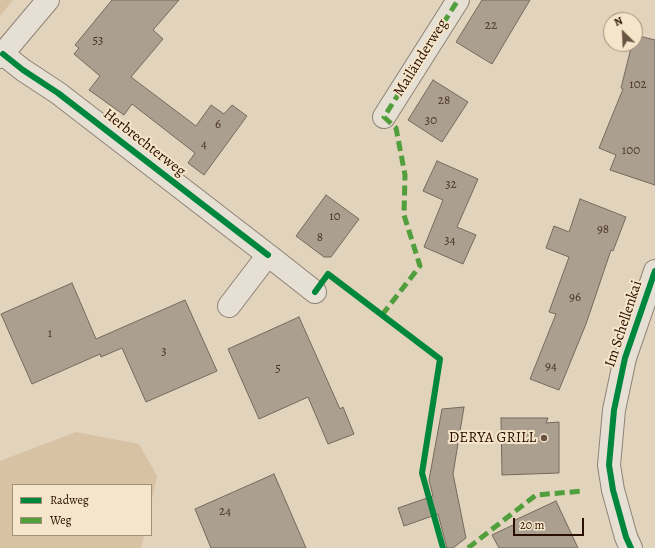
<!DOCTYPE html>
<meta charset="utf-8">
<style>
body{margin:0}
#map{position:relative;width:655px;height:548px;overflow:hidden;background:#e1d3bc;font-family:Alegreya,serif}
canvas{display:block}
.legend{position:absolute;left:12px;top:484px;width:140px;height:52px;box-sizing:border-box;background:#f5e5ca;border:1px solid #a48f79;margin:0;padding:5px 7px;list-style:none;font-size:12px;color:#2a0e00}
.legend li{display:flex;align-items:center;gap:8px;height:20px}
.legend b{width:20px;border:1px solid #a48f79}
.north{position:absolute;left:603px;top:12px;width:40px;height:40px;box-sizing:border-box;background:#f5e5ca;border:1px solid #a48f79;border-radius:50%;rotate:336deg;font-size:11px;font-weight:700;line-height:16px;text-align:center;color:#2a0e00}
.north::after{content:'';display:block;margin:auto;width:14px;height:18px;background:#6a5342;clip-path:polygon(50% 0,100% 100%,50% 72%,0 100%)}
.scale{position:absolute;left:513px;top:518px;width:71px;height:18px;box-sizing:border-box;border:2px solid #2a0e00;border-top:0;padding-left:5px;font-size:12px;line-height:14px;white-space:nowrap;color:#2a0e00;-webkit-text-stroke:3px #f5e5ca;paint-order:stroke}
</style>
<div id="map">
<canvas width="655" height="548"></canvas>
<ul class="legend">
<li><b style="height:5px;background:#00873e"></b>Radweg</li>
<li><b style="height:5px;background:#519f3c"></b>Weg</li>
</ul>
<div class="north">N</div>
<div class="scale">20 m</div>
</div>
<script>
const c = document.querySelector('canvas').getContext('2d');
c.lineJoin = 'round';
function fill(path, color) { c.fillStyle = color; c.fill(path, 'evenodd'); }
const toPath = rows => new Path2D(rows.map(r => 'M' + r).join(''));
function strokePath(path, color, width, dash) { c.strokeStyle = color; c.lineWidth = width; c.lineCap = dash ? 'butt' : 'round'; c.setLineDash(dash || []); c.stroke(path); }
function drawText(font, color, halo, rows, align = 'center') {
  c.font = font + ' Alegreya,serif'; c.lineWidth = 4; c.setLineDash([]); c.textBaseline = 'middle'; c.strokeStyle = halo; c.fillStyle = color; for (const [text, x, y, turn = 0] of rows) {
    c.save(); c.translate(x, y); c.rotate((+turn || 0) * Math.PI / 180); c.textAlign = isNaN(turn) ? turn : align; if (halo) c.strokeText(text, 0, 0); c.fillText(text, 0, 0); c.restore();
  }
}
const green = toPath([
 [0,0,13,0,0,16],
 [76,432,139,444,157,476,151,504,151,485,13,485,13,535,144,535,141,548,0,548,0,461]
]);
const building = toPath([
 [112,0,179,0,153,30,163,39,131,77,196,126,211,105,224,114,232,105,247,116,204,175,188,163,195,153,132,104,124,115,89,90,100,76,74,54,79,48,75,45,112,0],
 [482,0,530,0,492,64,456,42,482,0],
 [635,35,655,40,655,185,610,170,616,155,599,148,623,89,621,88,632,44,635,44,635,35],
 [433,80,468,102,442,142,408,120,433,80],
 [437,161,478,179,457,227,476,235,463,264,424,247,443,200,423,191,437,161],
 [326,195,359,219,331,257,324,257,296,236,326,195],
 [580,199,626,217,613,251,611,250,586,324,559,390,530,379,556,314,549,312,569,257,546,248,554,226,569,232,580,199],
 [72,283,96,339,185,300,217,371,146,402,122,348,101,357,100,354,32,384,1,314,72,283],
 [299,317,340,409,343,407,354,434,328,444,308,397,259,419,228,349,299,317],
 [464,407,453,474,466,538,453,548,447,548,438,514,404,526,398,508,433,496,429,480,442,409,464,407],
 [501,418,548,418,546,423,559,422,559,473,502,475,501,418],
 [274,474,306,548,211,548,195,509,274,474],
 [556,501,578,548,499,548,492,535,515,524,513,521,556,501]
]);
const minor = toPath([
 [3,54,23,70,58,93,268,255],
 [0,57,48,0],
 [384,117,458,0],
 [229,306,268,255,315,292]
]);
const tertiary = toPath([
 [631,548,626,537,613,490,609,465,614,410,625,358,655,271]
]);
const quiet = toPath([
 [382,315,420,266,404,215,405,175,396,128,384,117,458,0],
 [468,548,536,495,584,491]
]);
const cycleway = toPath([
 [3,54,23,70,58,93,268,255],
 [315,292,328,274,440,359,422,473,443,548],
 [631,548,626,537,613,490,609,465,614,410,625,358,655,271]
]);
const markers = [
 [544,438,4,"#6a5342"]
];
const numberNames = [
 ["22",491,26],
 ["53",98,41],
 ["102",638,85],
 ["28",444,101],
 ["30",431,121],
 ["6",218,125],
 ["4",204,145],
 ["100",631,151],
 ["32",451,185],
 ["10",335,217],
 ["98",603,230],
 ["8",320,238],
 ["34",450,241],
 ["96",575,298],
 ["1",50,334],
 ["3",164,352],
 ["94",551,367],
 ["5",278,369],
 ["24",225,512]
];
const streetNames = [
 ["Mailänderweg",421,58,-58],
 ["Herbrechterweg",144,143,38],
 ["Im Schellenkai",624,324,-72]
];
const poiNames = [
 ["DERYA GRILL",536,438]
];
fill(green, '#d7c2a4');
fill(building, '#aba090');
strokePath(building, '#75695c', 1);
strokePath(minor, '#8f8375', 24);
strokePath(tertiary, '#8f8375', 24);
strokePath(minor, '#e6dfd4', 22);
strokePath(tertiary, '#e6dfd4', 22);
strokePath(quiet, '#519f3c', 5, [10, 5]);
strokePath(cycleway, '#00873e', 6);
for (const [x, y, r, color] of markers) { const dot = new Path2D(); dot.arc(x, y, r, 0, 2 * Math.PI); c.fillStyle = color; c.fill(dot); strokePath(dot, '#f5e5ca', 1.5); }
drawText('13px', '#4a3224', null, numberNames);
drawText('15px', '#2a0e00', '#f5e5ca', streetNames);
drawText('15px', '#2a0e00', '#f5e5ca', poiNames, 'right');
</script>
